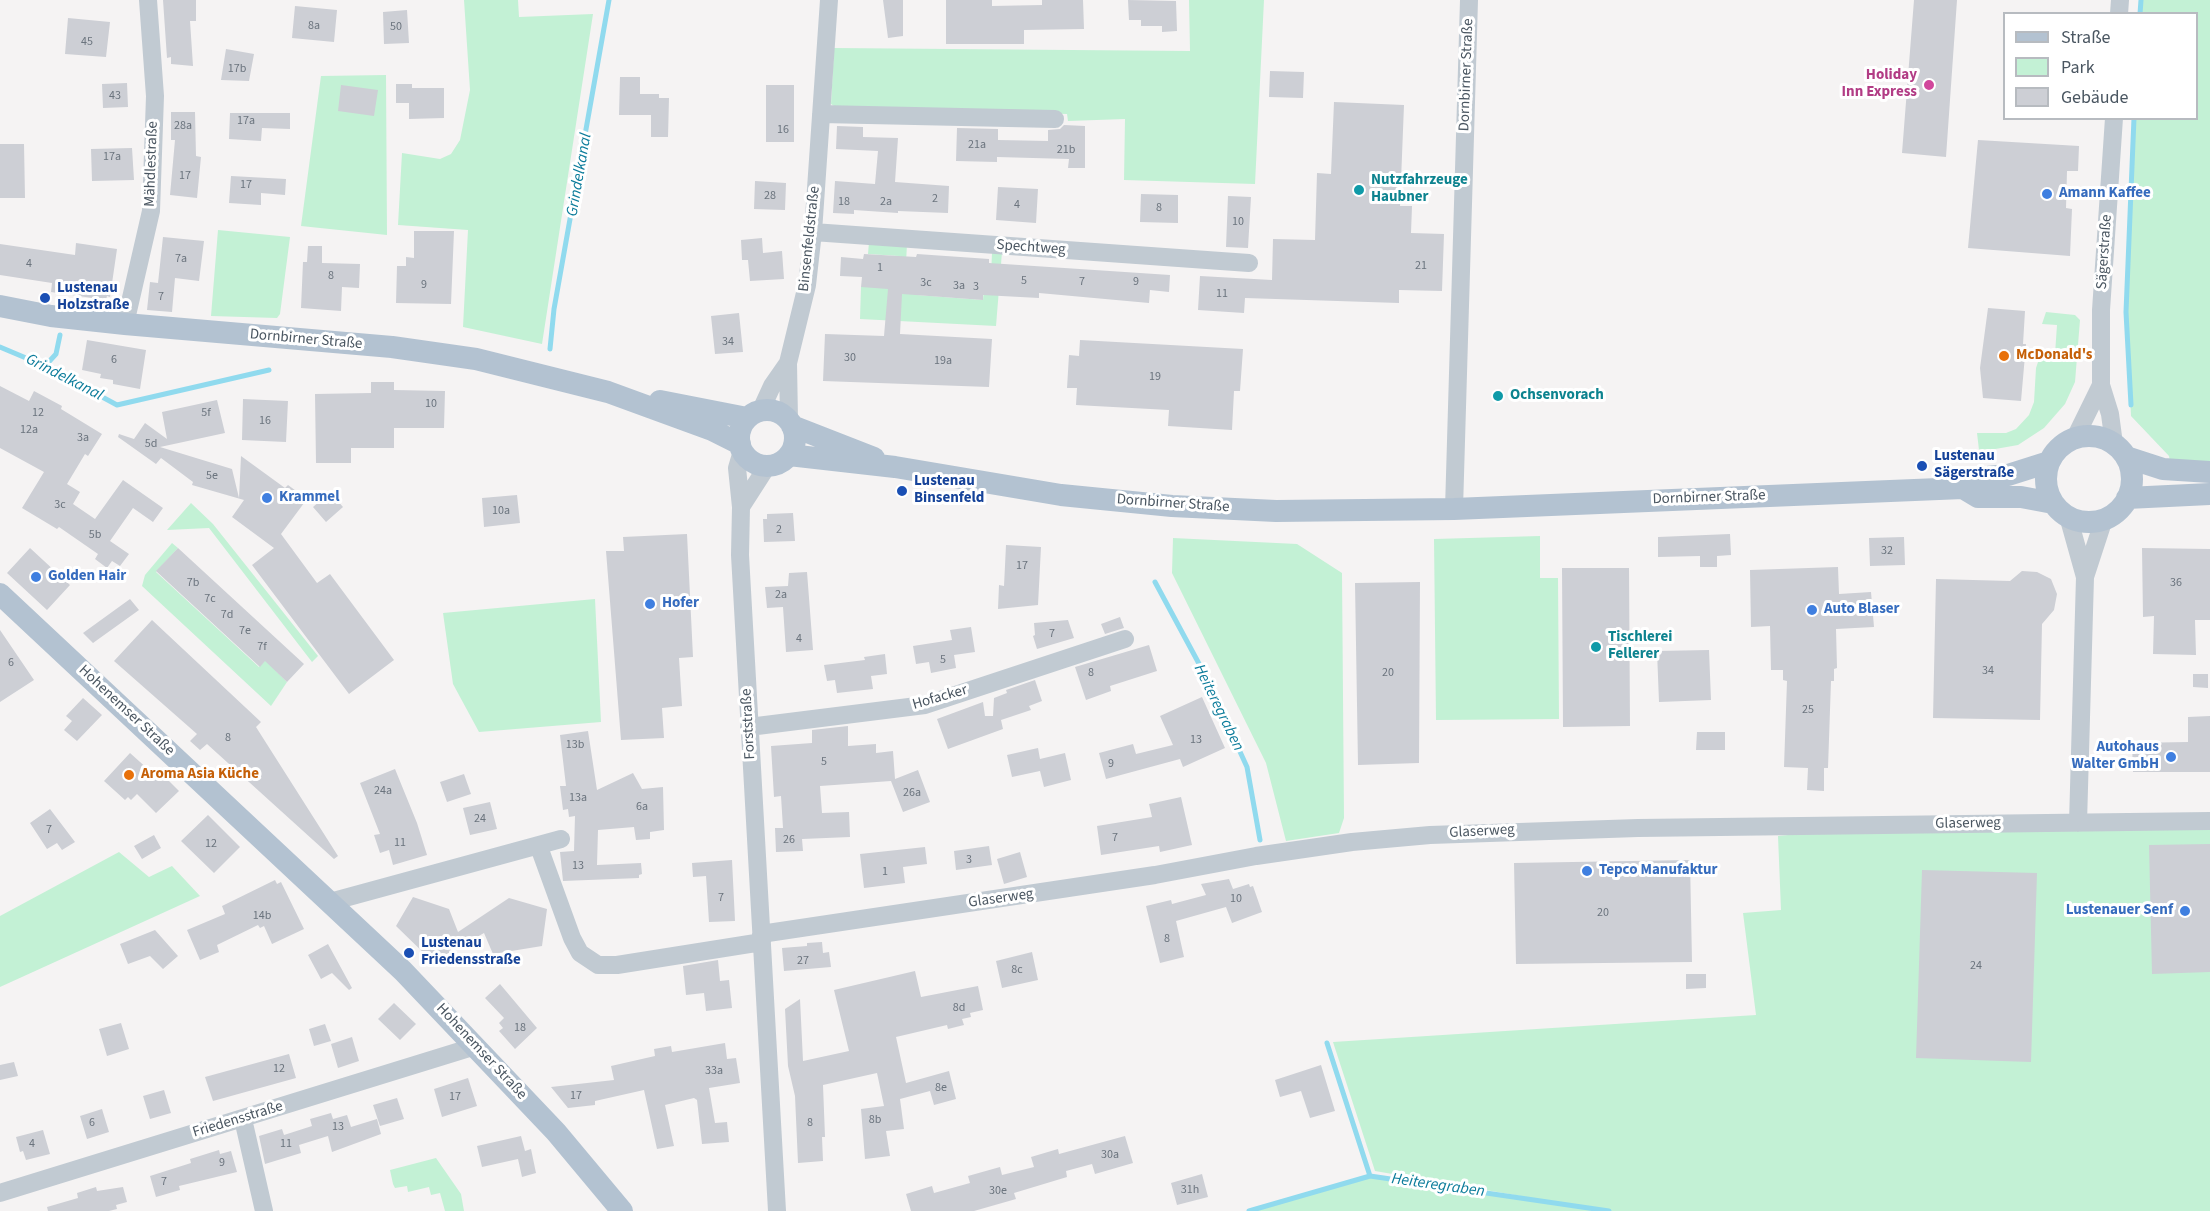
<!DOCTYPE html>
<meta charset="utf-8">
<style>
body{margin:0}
#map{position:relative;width:2210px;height:1211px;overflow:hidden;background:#f5f3f3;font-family:"Source Sans 3",sans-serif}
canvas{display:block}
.legend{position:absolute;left:2003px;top:12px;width:195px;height:108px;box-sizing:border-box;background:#fff;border:2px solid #b7bbc0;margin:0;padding:8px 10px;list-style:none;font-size:18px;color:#4a5661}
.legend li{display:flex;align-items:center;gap:12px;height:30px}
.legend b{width:30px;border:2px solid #b7bbc0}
</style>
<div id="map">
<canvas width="2210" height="1211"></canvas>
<ul class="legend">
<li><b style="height:8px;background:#b3c2d1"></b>Straße</li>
<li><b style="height:16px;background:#c3f1d5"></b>Park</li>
<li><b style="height:16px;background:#cdcfd5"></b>Gebäude</li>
</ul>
</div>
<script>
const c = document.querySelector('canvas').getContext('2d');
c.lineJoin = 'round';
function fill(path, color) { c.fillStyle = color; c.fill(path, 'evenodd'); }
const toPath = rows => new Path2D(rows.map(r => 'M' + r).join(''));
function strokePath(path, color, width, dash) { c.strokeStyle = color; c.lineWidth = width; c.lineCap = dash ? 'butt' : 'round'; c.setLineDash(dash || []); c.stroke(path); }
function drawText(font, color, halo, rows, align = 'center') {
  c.font = font + ' "Source Sans 3",sans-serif'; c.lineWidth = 6; c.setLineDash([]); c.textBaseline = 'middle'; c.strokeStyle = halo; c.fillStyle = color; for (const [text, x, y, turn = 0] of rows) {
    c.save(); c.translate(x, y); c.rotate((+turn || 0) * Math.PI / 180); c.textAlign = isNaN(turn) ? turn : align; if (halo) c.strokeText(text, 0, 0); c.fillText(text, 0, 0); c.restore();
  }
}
const green = toPath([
 [464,0,518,0,519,17,593,14,542,344,463,327,468,230,398,225,402,153,440,159,451,154,460,140,470,90],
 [1189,0,1264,0,1255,184,1124,180,1125,119,1068,121,1067,114,839,109,831,104,834,48,1190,51],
 [2141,0,2210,0,2210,463,2170,462,2169,456,2131,416,2126,312,2134,119,2196,118,2196,14,2140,13],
 [386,75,387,235,301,226,321,76],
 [218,230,290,237,280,314,277,318,211,316],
 [869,242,907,244,906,263,917,295,983,300,985,275,991,276,992,253,1002,252,996,326,860,319,861,287,899,256,868,254],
 [2046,312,2075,315,2080,320,2075,382,2065,404,2044,428,2018,445,1984,451,1979,450,1977,433,2006,433,2016,429,2029,415,2034,402,2036,368,2041,353,2055,354,2057,325,2042,324],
 [191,503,213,524,318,656,312,662,209,528,167,530],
 [1540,536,1540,578,1558,578,1559,719,1436,720,1434,539],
 [1173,538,1297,544,1342,573,1344,818,1339,833,1286,841,1266,763,1172,573],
 [172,543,178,548,156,572,259,667,281,643,276,671,287,682,271,706,142,586,145,575],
 [595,599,601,722,479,732,453,684,443,613],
 [2210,822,2210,1211,1249,1211,1370,1176,1608,1211,1375,1171,1333,1042,1756,1015,1743,913,1781,910,1778,836,1889,825],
 [119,852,149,877,172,866,200,896,0,987,0,916],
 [436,1158,461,1194,464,1211,445,1211,440,1193,431,1195,429,1187,408,1192,407,1186,395,1188,393,1184,390,1170]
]);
const stream = toPath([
 [2140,14,2141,0],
 [0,347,45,366,117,405,269,370],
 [550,349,554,309,609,0],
 [45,366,56,354,60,335],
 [2131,405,2126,312,2134,118],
 [1155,582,1204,673,1247,767,1260,840],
 [1327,1043,1370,1176,1609,1211],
 [1249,1211,1370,1176]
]);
const building = toPath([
 [163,0,196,0,196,21,190,21,193,66,171,64,171,57,167,58],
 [883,0,903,0,903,36,888,38],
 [946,0,992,0,992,6,1042,5,1042,0,1083,0,1084,29,1024,30,1024,44,946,44],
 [1128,0,1176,1,1177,31,1162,32,1162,26,1141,26,1141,20,1129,20],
 [1914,0,1957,0,1946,157,1902,153],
 [295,6,337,10,334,42,292,38],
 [407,10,409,43,384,44,383,12],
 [68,18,110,22,106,57,65,54],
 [226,49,254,54,249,81,221,80],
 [1270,71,1304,72,1303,98,1269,97],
 [620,77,640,77,640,94,659,94,659,98,669,98,668,137,651,137,651,115,619,115],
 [127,83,128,107,103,108,102,84],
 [396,84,412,84,412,88,444,88,444,118,409,119,409,103,396,103],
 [341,85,378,90,374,116,338,111],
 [766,85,794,85,794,142,766,142],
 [1334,102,1404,105,1400,206,1412,206,1411,233,1444,234,1442,291,1399,290,1399,303,1245,298,1244,313,1198,310,1200,276,1272,280,1273,239,1315,240,1317,173,1331,174],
 [171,112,195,112,196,156,201,157,197,198,170,195,175,140,171,140],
 [230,113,290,113,290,129,262,128,261,141,229,139],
 [1064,125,1085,126,1085,168,1068,168,1069,159,997,157,997,162,956,161,957,128,998,129,998,140,1048,141,1048,130,1060,129],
 [837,126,863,127,863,137,898,138,895,182,949,186,948,213,898,211,898,213,854,210,854,214,833,213,835,181,875,184,878,151,836,149],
 [1978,140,2079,146,2078,171,2067,171,2066,208,2072,209,2070,256,1968,248],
 [0,144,24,144,25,198,0,198],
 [132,148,134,180,92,181,91,149],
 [231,176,286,179,285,195,261,193,261,205,229,203],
 [755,181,786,183,785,210,754,209],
 [998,187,1038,189,1036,223,996,220],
 [1141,194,1178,195,1178,223,1140,222],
 [1228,196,1251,197,1248,248,1226,247],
 [414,231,454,231,451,304,396,303,397,266,406,266,406,257,414,258],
 [163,237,204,241,199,281,175,278,172,312,147,310,150,282,158,283],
 [762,238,763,253,782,251,784,279,750,281,748,260,742,260,741,240],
 [76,243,117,249,110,297,107,296,106,300,51,292,52,283,0,275,0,244,75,255],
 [308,246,322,246,322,263,360,264,359,288,342,287,341,311,301,308,303,262,307,262],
 [864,254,916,257,917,254,989,259,989,263,1170,275,1169,292,1150,290,1149,303,1039,293,1039,298,983,295,983,300,902,294,900,334,992,339,989,387,823,381,825,334,884,336,888,289,861,287,862,277,840,276,841,257,863,259],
 [1988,308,2025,311,2023,344,2026,344,2021,401,1983,398,1980,368],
 [739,313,743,352,715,354,711,316],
 [87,340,146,350,140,389,113,384,113,380,100,378,101,374,82,370],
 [1080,340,1243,349,1240,391,1234,391,1232,430,1168,426,1169,410,1076,405,1077,388,1067,388,1069,355,1079,356],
 [371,382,394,382,394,390,445,391,444,428,394,428,394,448,351,448,351,463,316,463,315,394,371,393],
 [0,386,29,401,34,391,62,406,61,409,102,434,88,456,85,454,67,484,80,492,73,504,95,519,123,480,163,508,153,522,133,508,110,541,129,554,120,566,112,561,107,568,95,559,98,554,59,527,57,529,22,508,44,472,0,448],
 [243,399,288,401,286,442,242,440],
 [217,400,225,433,160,447,232,469,239,498,241,456,285,488,288,485,307,499,281,534,317,583,330,574,394,660,349,694,252,565,274,548,232,517,244,500,192,485,193,482,161,458,156,464,118,437,119,434,134,439,145,423,167,439,162,412],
 [330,492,343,507,326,522,313,507],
 [517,495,520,523,484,527,482,498],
 [793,513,795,541,764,542,763,519,767,519,767,514],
 [687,534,693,657,679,658,682,706,662,708,664,738,621,740,606,551,624,551,623,537],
 [1730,534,1731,555,1717,556,1717,567,1700,567,1700,556,1658,557,1658,537],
 [1904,537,1905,565,1870,566,1869,538],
 [1006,545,1041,547,1038,605,998,609,999,585,1004,586],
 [30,548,70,585,47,610,7,573],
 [178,548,304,664,287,682,265,661,260,667,156,571],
 [2142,548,2210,549,2210,620,2195,620,2196,655,2153,654,2154,616,2143,617],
 [1838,567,1839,594,1871,592,1874,627,1836,629,1837,668,1834,669,1834,681,1831,681,1828,768,1824,768,1824,791,1807,790,1808,768,1784,767,1787,681,1783,680,1783,670,1771,670,1770,626,1751,627,1750,570],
 [1562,568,1629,568,1630,726,1563,727],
 [2022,571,2037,572,2051,579,2057,594,2054,610,2042,624,2040,720,1933,718,1936,579,2010,581],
 [807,572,813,650,786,652,783,607,767,608,765,587,788,586,789,573],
 [1420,582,1419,763,1358,765,1355,583],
 [130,599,139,610,93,643,83,633],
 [1120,617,1124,628,1105,634,1101,624],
 [152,620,261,722,256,727,338,856,334,859,207,744,200,750,190,741,197,734,114,661],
 [1068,620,1074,638,1037,649,1033,636,1035,635,1034,623],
 [971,627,975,652,954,655,956,668,931,673,929,662,916,664,913,646,952,640,950,630],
 [0,630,34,680,0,702],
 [1149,645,1157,671,1110,686,1111,691,1086,700,1075,667],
 [1709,650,1711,700,1659,702,1657,651],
 [885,654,887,674,871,676,873,689,837,693,835,680,827,681,824,665,865,660,864,657],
 [2193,674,2208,674,2208,688,2193,687],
 [1035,680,1042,701,1029,706,1031,710,1001,720,1003,729,948,749,937,719,983,702,985,716,993,716,994,698,1007,693,1006,690],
 [1202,697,1225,748,1183,767,1180,759,1106,779,1099,753,1133,744,1136,754,1173,745,1160,716],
 [83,698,102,715,77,741,64,730,72,721,66,716],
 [2210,716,2210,772,2133,772,2132,743,2188,742,2188,717],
 [848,726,848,746,876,744,876,753,893,751,895,779,918,770,930,802,903,812,891,781,820,786,822,813,849,812,850,837,802,839,803,851,776,852,775,828,783,828,781,796,774,797,771,746,812,743,812,730],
 [588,731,597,790,633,773,642,789,663,787,664,830,650,832,650,839,636,840,634,827,598,830,597,865,641,863,642,874,639,875,639,878,563,881,560,852,574,851,575,816,569,817,568,809,563,810,560,786,566,786,560,735],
 [1697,732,1725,732,1725,750,1696,750],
 [1038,748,1040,759,1065,753,1071,780,1044,787,1040,771,1012,777,1007,755],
 [130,753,159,779,163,775,179,791,156,813,137,794,131,800,128,797,125,800,104,781],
 [395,769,417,823,427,855,393,865,389,850,380,853,374,835,380,834,360,783],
 [464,774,471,794,447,802,440,782],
 [1181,797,1192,845,1160,852,1159,846,1101,855,1097,826,1152,817,1149,804],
 [490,802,497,829,470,835,463,808],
 [50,809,75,842,62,850,57,843,47,849,30,823],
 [208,815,240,847,214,873,181,841],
 [154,835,161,848,142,859,134,846],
 [2210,844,2210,972,2152,974,2149,845],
 [989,846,992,865,956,870,954,851],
 [925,847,927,864,903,867,905,883,864,888,860,854],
 [1020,852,1027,877,1004,884,997,859],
 [732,860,735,921,709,922,706,876,693,877,692,863],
 [1690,860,1692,962,1516,964,1514,863],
 [1922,870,2037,873,2031,1062,1916,1058],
 [1229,879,1233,889,1249,884,1250,887,1253,886,1262,912,1232,923,1226,907,1176,921,1184,957,1160,963,1146,906,1171,900,1172,904,1206,895,1201,884],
 [275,880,277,884,281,882,304,929,272,944,264,926,260,928,258,925,217,945,219,952,200,960,187,930,225,914,222,906],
 [413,897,449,909,458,932,509,898,547,909,542,946,493,954,484,933,433,962,396,926],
 [155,930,178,956,163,969,150,956,128,964,120,944],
 [822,942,823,953,829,952,831,967,784,971,782,948,807,946,807,943],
 [328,944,352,988,349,990,332,973,321,979,308,955],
 [1032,952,1038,980,1002,988,996,961],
 [718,960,720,981,729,980,732,1008,706,1011,704,993,686,995,683,966],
 [915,971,921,997,978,986,983,1010,970,1013,971,1017,962,1019,964,1025,948,1029,947,1025,896,1037,906,1083,949,1071,956,1099,934,1105,930,1091,900,1099,904,1129,886,1131,890,1156,865,1159,861,1109,884,1106,877,1073,823,1085,825,1137,822,1137,823,1161,798,1163,795,1096,788,1066,785,1009,800,999,803,1061,849,1051,834,990],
 [1686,974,1706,974,1706,988,1686,989],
 [500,984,537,1028,515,1049,499,1031,503,1028,499,1023,504,1018,485,998],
 [394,1003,416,1024,400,1040,378,1019],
 [121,1023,129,1049,107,1056,99,1029],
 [325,1024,331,1041,314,1046,309,1029],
 [352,1037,359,1061,338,1068,331,1044],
 [725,1043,727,1059,736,1058,740,1083,709,1088,715,1123,727,1122,729,1142,702,1144,697,1100,694,1098,665,1105,674,1146,657,1149,644,1090,595,1101,595,1105,568,1108,551,1087,614,1080,611,1066,655,1056,654,1049,671,1046,672,1052],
 [289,1054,296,1078,213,1101,205,1077],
 [14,1062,18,1076,0,1080,0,1065],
 [1321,1065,1335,1111,1310,1118,1301,1091,1280,1097,1275,1080],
 [468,1078,477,1106,442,1117,434,1089],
 [164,1090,171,1113,150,1119,143,1096],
 [397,1098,404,1119,380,1126,373,1105],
 [102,1109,109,1132,87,1139,80,1116],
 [331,1113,333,1119,347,1115,351,1127,377,1119,381,1134,332,1152,328,1136,299,1145,301,1153,265,1164,259,1136,282,1129,284,1135,312,1126,310,1119],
 [43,1130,50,1154,26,1160,23,1151,20,1152,16,1137],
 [521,1136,525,1151,531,1149,536,1173,522,1177,518,1159,482,1167,477,1146],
 [1125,1136,1133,1163,1095,1174,1092,1164,1066,1171,1067,1177,1014,1193,1016,1199,974,1211,911,1211,906,1194,932,1186,934,1193,970,1183,968,1176,1000,1167,1002,1175,1034,1167,1031,1157,1058,1149,1059,1154],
 [219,1150,220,1154,231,1151,237,1172,179,1186,180,1190,156,1197,150,1176,191,1163,190,1159],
 [1202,1174,1208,1197,1177,1205,1171,1183],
 [96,1187,97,1191,123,1187,127,1202,116,1205,117,1209,109,1211,48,1211,47,1207,78,1198,77,1193]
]);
const minor = toPath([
 [2119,14,2120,0],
 [821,114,1055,119],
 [2114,118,2101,310,2101,385,2110,414,2114,444],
 [813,232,1249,263],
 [125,324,151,211,155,96,148,0],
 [761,410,772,386,788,363],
 [789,420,788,363,807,285,813,232,829,0],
 [2075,438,2101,385],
 [742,451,737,468,741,507,740,555,777,1211],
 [741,507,768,465],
 [1454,509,1469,0],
 [2068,516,2085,577],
 [749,727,925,705,1125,639],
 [2078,823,2085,577,2102,525,2107,517],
 [539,847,572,938,580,953,598,965,617,965,762,942],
 [330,902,561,839],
 [761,934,1155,875,1256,856,1352,842,1430,835,1638,828,2210,821],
 [243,1119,264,1211],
 [0,1193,476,1046]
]);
const major = toPath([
 [0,306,51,316,125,324,392,347,476,359,608,392,712,430,740,444],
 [660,401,747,418],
 '739 438a28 28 0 1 1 56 0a28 28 0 1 1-56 0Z',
 [792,426,874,458],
 '2046 479a43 43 0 1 1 86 0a43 43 0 1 1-86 0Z',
 [789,455,895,467,1061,495,1172,506,1276,511,1454,509,1963,488,1978,497,2021,497,2053,503],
 [2126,457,2163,469,2210,472],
 [1963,488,1977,478,2008,475,2049,462],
 [2127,498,2210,494],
 [0,594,403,971,556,1132,622,1211]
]);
const markers = [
 [1929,85,6,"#d1479c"],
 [1359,190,6,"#0f9aa8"],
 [2047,194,6,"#3f7fe0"],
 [45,298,6,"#1a4fb4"],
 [2004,356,6,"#e8710a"],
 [1498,396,6,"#0f9aa8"],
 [1922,466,6,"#1a4fb4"],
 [902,491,6,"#1a4fb4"],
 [267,498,6,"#3f7fe0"],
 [36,577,6,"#3f7fe0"],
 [650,604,6,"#3f7fe0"],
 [1812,610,6,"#3f7fe0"],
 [1596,647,6,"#0f9aa8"],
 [2171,757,6,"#3f7fe0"],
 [129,775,6,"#e8710a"],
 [1587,871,6,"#3f7fe0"],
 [2185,911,6,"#3f7fe0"],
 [409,953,6,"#1a4fb4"]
];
const numberNames = [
 ["8a",314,26],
 ["50",396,27],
 ["45",87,42],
 ["17b",237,69],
 ["43",115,96],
 ["17a",246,121],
 ["28a",183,126],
 ["16",783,130],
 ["21a",977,145],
 ["21b",1066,150],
 ["17a",112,157],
 ["17",185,176],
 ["17",246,185],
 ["28",770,196],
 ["2",935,199],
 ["18",844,202],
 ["2a",886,202],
 ["4",1017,205],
 ["8",1159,208],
 ["10",1238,222],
 ["7a",181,259],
 ["4",29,264],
 ["21",1421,266],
 ["1",880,268],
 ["8",331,276],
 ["5",1024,281],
 ["7",1082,282],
 ["9",1136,282],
 ["3c",926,283],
 ["9",424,285],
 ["3a",959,286],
 ["3",976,287],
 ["11",1222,294],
 ["7",161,297],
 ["34",728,342],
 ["30",850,358],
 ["6",114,360],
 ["19a",943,361],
 ["19",1155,377],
 ["10",431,404],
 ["12",38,413],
 ["5f",206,413],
 ["16",265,421],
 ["12a",29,430],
 ["3a",83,438],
 ["5d",151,444],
 ["5e",212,476],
 ["3c",60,505],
 ["10a",501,511],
 ["2",779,530],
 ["5b",95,535],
 ["32",1887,551],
 ["17",1022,566],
 ["7b",193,583],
 ["36",2176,583],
 ["2a",781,595],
 ["7c",210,599],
 ["7d",227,615],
 ["7e",245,631],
 ["7",1052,634],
 ["4",799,639],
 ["7f",262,647],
 ["5",943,660],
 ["6",11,663],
 ["34",1988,671],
 ["8",1091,673],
 ["20",1388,673],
 ["25",1808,710],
 ["8",228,738],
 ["13",1196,740],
 ["13b",575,745],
 ["5",824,762],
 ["9",1111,764],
 ["24a",383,791],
 ["26a",912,793],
 ["13a",578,798],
 ["6a",642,807],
 ["24",480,819],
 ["7",49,830],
 ["7",1115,838],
 ["26",789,840],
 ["11",400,843],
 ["12",211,844],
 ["3",969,860],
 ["13",578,866],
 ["1",885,872],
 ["7",721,898],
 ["10",1236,899],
 ["20",1603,913],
 ["14b",262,916],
 ["8",1167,939],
 ["27",803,961],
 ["24",1976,966],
 ["8c",1017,970],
 ["8d",959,1008],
 ["18",520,1028],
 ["12",279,1069],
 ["33a",714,1071],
 ["8e",941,1088],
 ["17",576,1096],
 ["17",455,1097],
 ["8b",875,1120],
 ["6",92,1123],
 ["8",810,1123],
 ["13",338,1127],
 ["4",32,1144],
 ["11",286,1144],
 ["30a",1110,1155],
 ["9",222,1163],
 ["7",164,1182],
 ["31h",1190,1190],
 ["30e",998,1191]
];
const streetNames = [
 ["Dornbirner Straße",1467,75,-88],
 ["Mähdlestraße",152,164,-88],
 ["Binsenfeldstraße",810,239,-84],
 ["Spechtweg",1031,248,4],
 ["Sägerstraße",2105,252,-86],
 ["Dornbirner Straße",306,340,5],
 ["Dornbirner Straße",1709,498,-2],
 ["Dornbirner Straße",1173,504,4],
 ["Hofacker",940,698,-16],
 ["Hohenemser Straße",126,711,43],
 ["Forststraße",749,724,-93],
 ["Glaserweg",1968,824,-1],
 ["Glaserweg",1482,832,-3],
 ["Glaserweg",1001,899,-8],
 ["Hohenemser Straße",481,1052,47],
 ["Friedensstraße",238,1120,-17]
];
const hotelNames = [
 ["Holiday",1917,76],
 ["Inn Express",1917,93]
];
const cultureNames = [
 ["Nutzfahrzeuge",1371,181],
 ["Haubner",1371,198],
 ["Ochsenvorach",1510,396],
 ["Tischlerei",1608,638],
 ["Fellerer",1608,655]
];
const shopNames = [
 ["Amann Kaffee",2059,194],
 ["Krammel",279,498],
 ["Golden Hair",48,577],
 ["Hofer",662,604],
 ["Auto Blaser",1824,610],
 ["Autohaus",2159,748,"right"],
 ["Walter GmbH",2159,765,"right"],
 ["Tepco Manufaktur",1599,871],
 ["Lustenauer Senf",2173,911,"right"]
];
const transitNames = [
 ["Lustenau",57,289],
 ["Holzstraße",57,306],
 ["Lustenau",1934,457],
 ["Sägerstraße",1934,474],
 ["Lustenau",914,482],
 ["Binsenfeld",914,499],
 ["Lustenau",421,944],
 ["Friedensstraße",421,961]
];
const foodNames = [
 ["McDonald's",2016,356],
 ["Aroma Asia Küche",141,775]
];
const waterNames = [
 ["Grindelkanal",580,175,-80],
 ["Grindelkanal",64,378,27],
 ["Heiteregraben",1218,708,64],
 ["Heiteregraben",1438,1186,8]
];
fill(green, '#c3f1d5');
strokePath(stream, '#90daee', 5);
fill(building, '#cdcfd5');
strokePath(minor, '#c1cad2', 18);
strokePath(major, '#b3c2d1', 22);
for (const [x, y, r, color] of markers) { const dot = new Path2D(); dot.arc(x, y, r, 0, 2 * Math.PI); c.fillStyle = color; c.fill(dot); strokePath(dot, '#fff', 2); }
drawText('12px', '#6b747e', null, numberNames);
drawText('15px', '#4a5661', '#fff', streetNames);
drawText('bold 15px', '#b23c85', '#fff', hotelNames, 'right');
drawText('bold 15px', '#0d838f', '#fff', cultureNames, 'left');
drawText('bold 15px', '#366cbe', '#fff', shopNames, 'left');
drawText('bold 15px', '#164399', '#fff', transitNames, 'left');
drawText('bold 15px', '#c56008', '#fff', foodNames, 'left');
drawText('italic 16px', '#0c7c9b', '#fff', waterNames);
</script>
